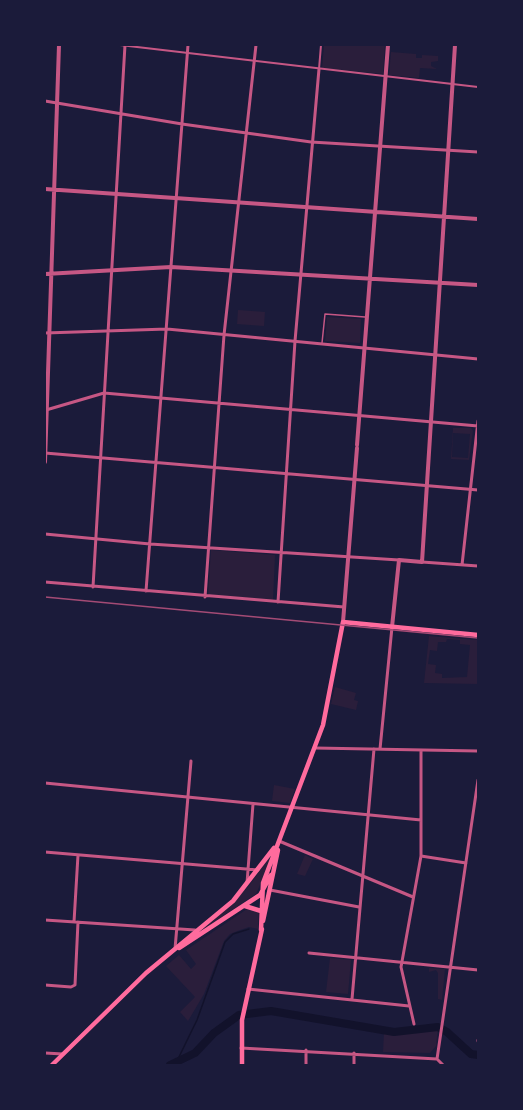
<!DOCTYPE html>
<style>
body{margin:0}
#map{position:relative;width:523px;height:1110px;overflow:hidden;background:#1b1b3a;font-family:"Titillium Web",sans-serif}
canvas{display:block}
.frame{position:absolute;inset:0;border:46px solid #1b1b3a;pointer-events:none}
</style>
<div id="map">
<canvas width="523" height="1110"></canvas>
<div class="frame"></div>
</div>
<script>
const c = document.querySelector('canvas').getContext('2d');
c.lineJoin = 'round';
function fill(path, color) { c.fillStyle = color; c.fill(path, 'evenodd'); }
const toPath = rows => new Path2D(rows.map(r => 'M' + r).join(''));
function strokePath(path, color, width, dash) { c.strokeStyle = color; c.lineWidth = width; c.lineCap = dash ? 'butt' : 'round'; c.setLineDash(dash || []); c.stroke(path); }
const green = toPath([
 [324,45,385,45,383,74,322,68],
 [391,52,416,54,416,58,422,58,422,55,438,56,438,61,431,62,431,66,437,69,420,68,419,78,389,75],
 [238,310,265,312,264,326,237,324],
 [327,317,361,319,360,343,325,341],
 [453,428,471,428,473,431,469,460,451,459],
 [453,433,470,434,468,458,452,457],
 [211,550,275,555,273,600,208,594],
 [429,636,478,640,478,684,424,683],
 [447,639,460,640,460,644,470,645,467,677,442,678,442,674,435,673,436,665,428,664,430,650,437,651,438,642,446,642],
 [335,687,356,693,354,700,358,701,356,710,331,704],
 [274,785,295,789,290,803,272,801],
 [275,850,256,894,204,929,248,887],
 [305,855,313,859,305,876,297,874],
 [250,907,259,911,258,929,249,927,240,930,230,934,224,941,204,994,188,1021,180,1012,195,997,166,966,179,955,191,969,196,964,186,950],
 [330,958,351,960,348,994,326,992],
 [429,968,445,969,442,1000,438,999,438,973,436,970,429,972],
 [428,1028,438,1029,436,1046,430,1053,383,1052,384,1032,406,1034]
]);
const stream = toPath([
 [176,1063,197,1020,225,942,233,934,249,929]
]);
const river = toPath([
 [170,1065,195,1053,214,1033,239,1015,271,1011,394,1032,438,1027,447,1032,471,1054,478,1055]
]);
const service = toPath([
 [322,343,325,314,365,317]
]);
const pedestrian = toPath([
 [120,45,478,87],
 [319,69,321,45]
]);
const minor = toPath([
 [45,101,182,124,311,142,478,152],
 [45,333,167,329,478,359],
 [46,410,104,393,478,426],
 [45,453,478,490],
 [45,534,150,544,399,560],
 [422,562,478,566],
 [462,565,478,421],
 [45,582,344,607],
 [93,587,125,45],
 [146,591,188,45],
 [205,597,224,335,256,45],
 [278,602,295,341,319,69],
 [315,748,478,751],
 [380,749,392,627],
 [45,783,421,820],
 [279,841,413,897],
 [45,852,258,870],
 [421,856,466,863],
 [247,883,253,804],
 [270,890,359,907],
 [45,920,195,930],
 [74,922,78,855],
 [175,949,191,761],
 [309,953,478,970],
 [45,985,71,987,75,985,78,922],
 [248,989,409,1006],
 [352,999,374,749],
 [414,1024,401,967,421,856,421,750],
 [478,1041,478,1040],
 [241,1048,437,1059],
 [45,1053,63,1054],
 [437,1059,478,780],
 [437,1059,443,1065],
 [306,1065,306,1050],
 [354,1065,354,1053]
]);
const tertiary = toPath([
 [45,189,478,219],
 [45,274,171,267,478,285],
 [357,445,388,45],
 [45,462,59,45],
 [343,622,357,448],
 [392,627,399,560,422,562,455,45]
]);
const secondary = toPath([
 [245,906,261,911],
 [263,921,278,850],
 [261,930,263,883,323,725,343,622,478,635],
 [179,948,260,895,271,875],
 [52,1065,146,973,233,901,274,848],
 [242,1065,242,1020,262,929]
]);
const rail = toPath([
 [45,597,478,638]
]);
fill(green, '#2a1e3b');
strokePath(stream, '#12122b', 1.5);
strokePath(river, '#12122b', 8);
strokePath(service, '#c65784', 1.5);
strokePath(pedestrian, '#c65784', 2);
strokePath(minor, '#c65784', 3);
strokePath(tertiary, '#c65784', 4);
strokePath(secondary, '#ff6b9d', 4.5);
strokePath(rail, '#a44b75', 1.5);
</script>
